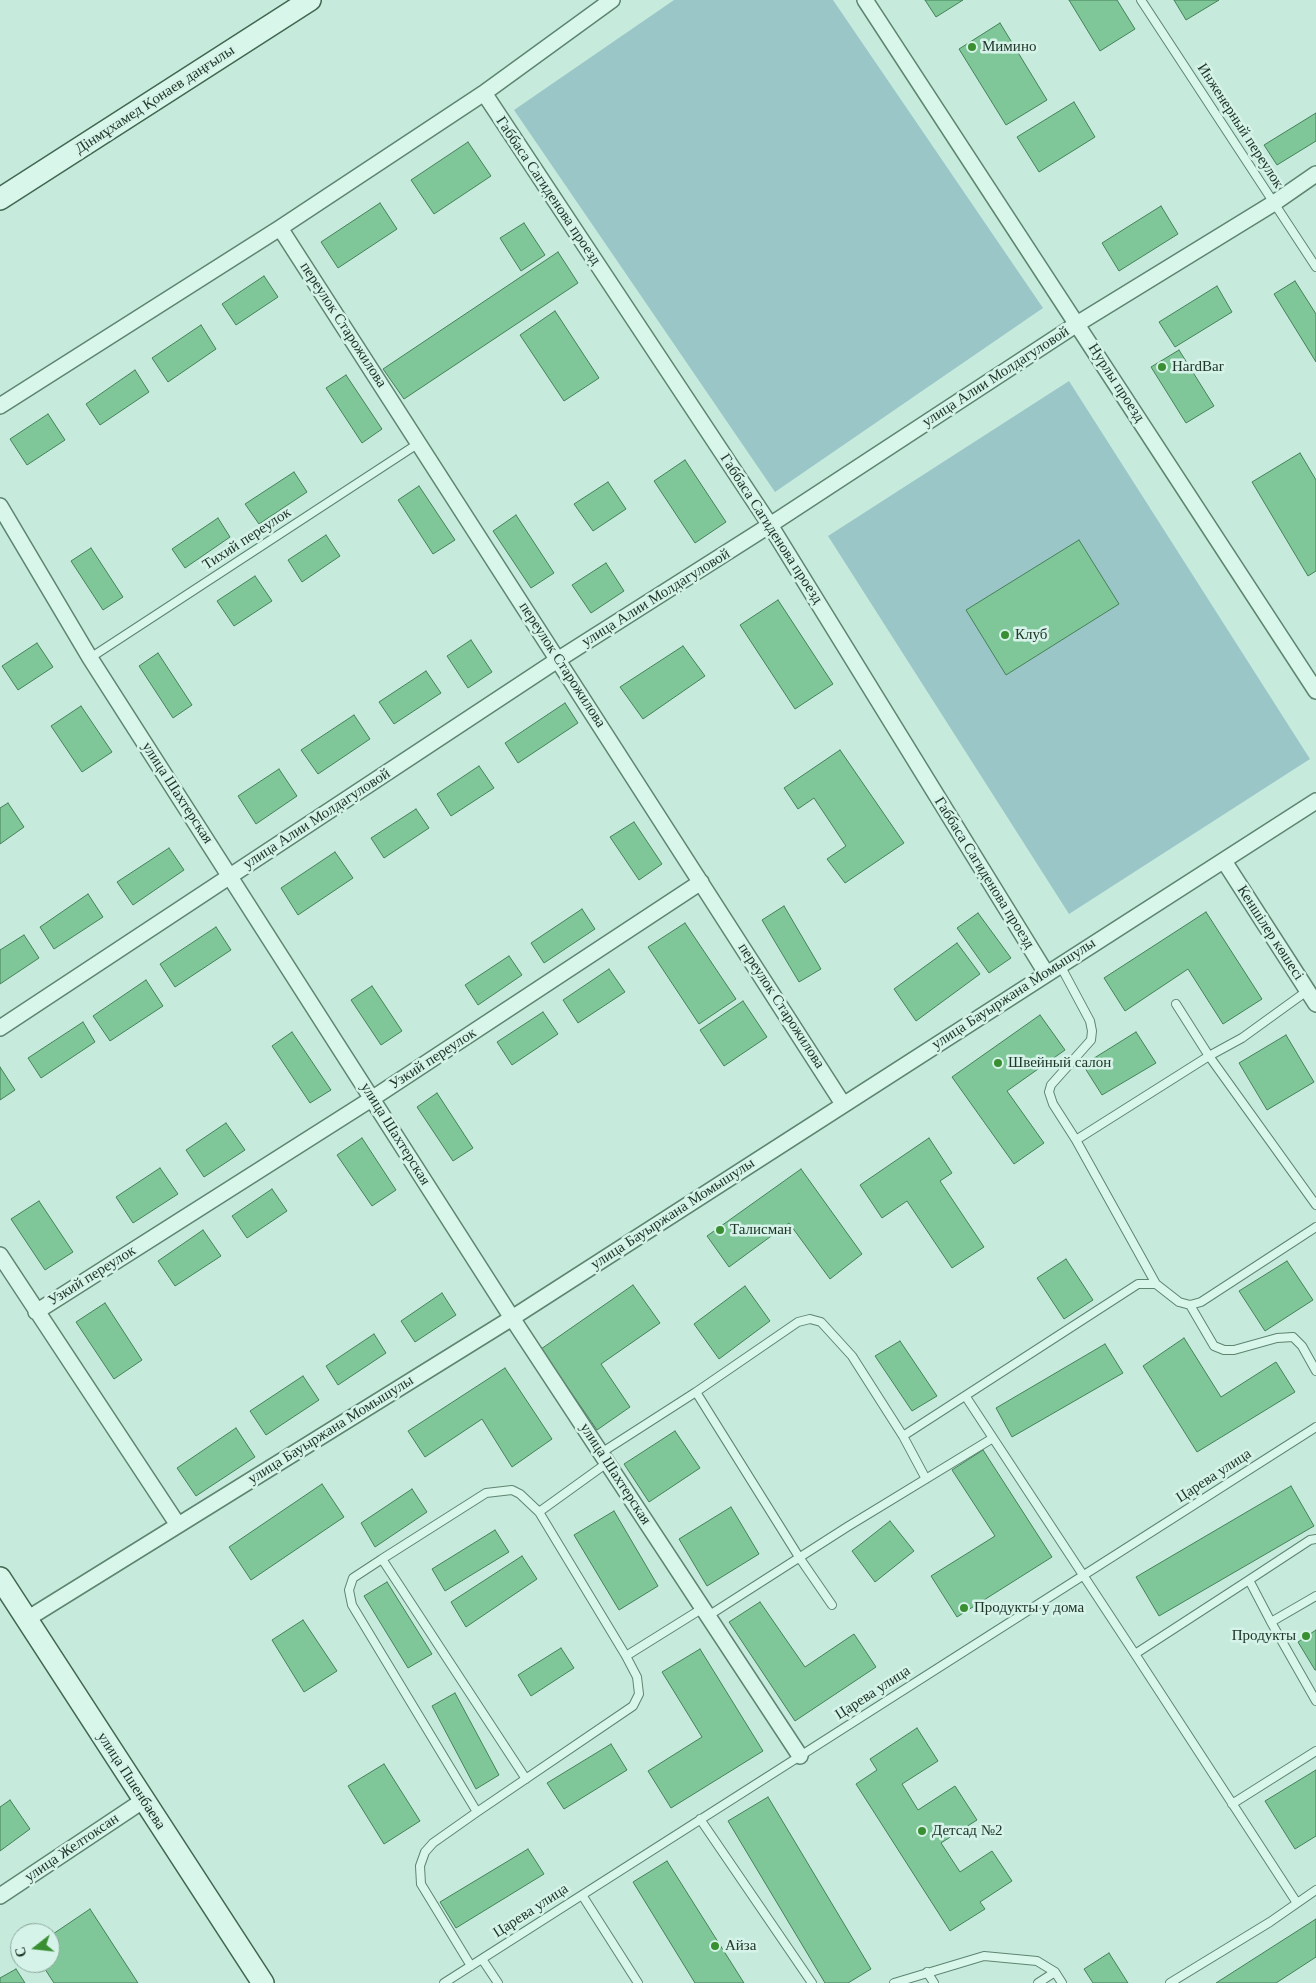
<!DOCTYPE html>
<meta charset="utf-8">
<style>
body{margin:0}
#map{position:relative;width:1316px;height:1983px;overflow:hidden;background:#c6ebdd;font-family:Georgia,serif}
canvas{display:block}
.north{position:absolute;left:10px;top:1923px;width:50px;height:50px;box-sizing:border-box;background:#d5f3e8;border:1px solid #8da79c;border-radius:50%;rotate:254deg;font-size:14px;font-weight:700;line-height:20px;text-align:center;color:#203629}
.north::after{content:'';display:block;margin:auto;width:18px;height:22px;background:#398f32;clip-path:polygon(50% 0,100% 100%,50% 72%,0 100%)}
</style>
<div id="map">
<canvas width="1316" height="1983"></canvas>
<div class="north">С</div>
</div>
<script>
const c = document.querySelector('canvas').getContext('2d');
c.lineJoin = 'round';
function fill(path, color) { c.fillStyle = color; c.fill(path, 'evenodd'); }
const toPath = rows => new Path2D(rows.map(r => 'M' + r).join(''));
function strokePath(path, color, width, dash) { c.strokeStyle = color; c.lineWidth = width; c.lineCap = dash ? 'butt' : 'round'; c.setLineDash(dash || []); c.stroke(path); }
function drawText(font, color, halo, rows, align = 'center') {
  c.font = font + ' Georgia,serif'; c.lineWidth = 5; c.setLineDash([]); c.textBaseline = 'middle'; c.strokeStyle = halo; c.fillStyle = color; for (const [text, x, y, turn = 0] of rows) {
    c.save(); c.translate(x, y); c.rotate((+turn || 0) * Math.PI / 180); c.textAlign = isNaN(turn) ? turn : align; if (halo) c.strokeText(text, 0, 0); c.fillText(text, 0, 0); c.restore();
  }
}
const green = toPath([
 [674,0,833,0,1043,308,775,492,514,110],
 [1069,381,1310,759,1069,914,828,536]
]);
const building = toPath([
 [925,0,963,0,936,17,925,0],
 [1069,0,1117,0,1135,29,1100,51,1069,0],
 [1174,0,1219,0,1186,20,1174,0],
 [1000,23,1047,100,1006,125,959,49,1000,23],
 [1074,102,1095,137,1039,172,1017,137,1074,102],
 [1316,113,1316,141,1277,165,1264,145,1316,113],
 [468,142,491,176,434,214,411,180,468,142],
 [380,203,397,229,338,268,321,242,380,203],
 [1161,206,1178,234,1119,271,1102,243,1161,206],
 [524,223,545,255,521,271,500,238,524,223],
 [558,252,578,283,404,399,383,369,558,252],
 [264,276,278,297,236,325,222,304,264,276],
 [1295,281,1316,314,1316,362,1274,294,1295,281],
 [1217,286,1232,312,1175,347,1159,322,1217,286],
 [555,311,599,378,564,401,520,335,555,311],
 [201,325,216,349,168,382,152,358,201,325],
 [1179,350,1214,406,1186,423,1151,367,1179,350],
 [135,370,149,392,100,425,86,404,135,370],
 [346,375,382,429,362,443,326,388,346,375],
 [48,414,65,440,27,465,10,439,48,414],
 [1300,453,1316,480,1316,571,1308,576,1252,482,1300,453],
 [685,460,726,522,695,543,654,481,685,460],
 [294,472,307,492,259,524,245,504,294,472],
 [608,482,626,509,593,531,574,504,608,482],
 [419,486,455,540,433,554,398,500,419,486],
 [516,515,554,573,531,588,493,531,516,515],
 [218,518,230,537,185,568,172,549,218,518],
 [326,535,340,556,302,582,288,560,326,535],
 [1079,540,1119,604,1006,675,966,610,1079,540],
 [91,548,123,597,103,610,71,561,91,548],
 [606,563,624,591,591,613,572,585,606,563],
 [255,576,272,601,234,626,217,601,255,576],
 [778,600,833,684,795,709,740,625,778,600],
 [471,640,492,672,468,688,447,656,471,640],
 [37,643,53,667,18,690,2,666,37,643],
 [683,646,705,676,643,719,620,687,683,646],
 [158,653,192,705,173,718,139,666,158,653],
 [426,671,441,693,394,724,379,702,426,671],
 [565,703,578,723,518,763,505,743,565,703],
 [81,706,112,752,82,772,51,726,81,706],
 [354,715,370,739,318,774,301,750,354,715],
 [840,750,904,843,845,883,827,859,846,846,814,798,798,809,784,788,840,750],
 [479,766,494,788,451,816,437,794,479,766],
 [279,769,297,796,256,824,238,796,279,769],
 [8,803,24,827,0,844,0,808,8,803],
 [416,809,429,828,384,858,371,838,416,809],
 [634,822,662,864,639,880,610,837,634,822],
 [169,848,184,870,133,905,117,882,169,848],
 [335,852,353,878,298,915,281,888,335,852],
 [88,894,103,917,54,949,40,927,88,894],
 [784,906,821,969,799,982,762,920,784,906],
 [582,909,595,929,544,963,531,943,582,909],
 [1206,912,1262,999,1223,1024,1188,969,1125,1011,1104,978,1206,912],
 [978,913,1011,958,989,973,957,928,978,913],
 [685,923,736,999,699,1024,648,947,685,923],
 [216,927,231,950,175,987,160,964,216,927],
 [24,935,39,958,0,984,0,950,24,935],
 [957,943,980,974,916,1021,894,989,957,943],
 [509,956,522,975,478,1005,465,985,509,956],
 [609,969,625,992,578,1023,563,1000,609,969],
 [146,980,163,1006,110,1041,93,1016,146,980],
 [372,986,402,1031,381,1045,351,1000,372,986],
 [743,1001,767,1037,724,1066,700,1030,743,1001],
 [543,1012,558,1034,512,1065,497,1042,543,1012],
 [1040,1015,1065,1050,1007,1091,1044,1143,1014,1164,952,1077,1040,1015],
 [83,1022,95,1042,41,1078,28,1058,83,1022],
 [292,1032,331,1090,310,1103,272,1046,292,1032],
 [1136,1032,1156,1063,1102,1095,1083,1065,1136,1032],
 [1286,1035,1314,1082,1267,1110,1239,1063,1286,1035],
 [0,1067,15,1090,0,1100,0,1067],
 [437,1093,473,1148,453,1161,417,1107,437,1093],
 [226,1123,245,1150,204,1177,186,1150,226,1123],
 [362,1138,396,1190,372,1206,337,1155,362,1138],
 [929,1138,952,1173,940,1181,984,1247,952,1268,907,1201,882,1218,860,1185,929,1138],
 [160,1168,178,1194,133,1223,116,1197,160,1168],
 [801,1169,862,1254,830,1279,789,1223,729,1267,707,1236,801,1169],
 [272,1189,287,1211,247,1238,232,1216,272,1189],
 [39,1201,73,1252,45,1270,11,1219,39,1201],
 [203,1230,221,1256,175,1286,158,1261,203,1230],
 [1066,1259,1093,1300,1064,1319,1037,1278,1066,1259],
 [1287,1261,1313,1300,1265,1331,1239,1291,1287,1261],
 [633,1285,660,1323,601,1364,630,1407,597,1430,541,1349,633,1285],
 [745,1286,770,1321,719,1359,694,1324,745,1286],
 [442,1293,456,1315,415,1342,401,1321,442,1293],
 [105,1303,142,1360,114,1379,76,1322,105,1303],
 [374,1334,386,1353,338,1385,326,1366,374,1334],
 [1184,1338,1221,1397,1276,1362,1295,1392,1197,1452,1143,1366,1184,1338],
 [900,1341,937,1396,912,1411,875,1356,900,1341],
 [1105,1344,1123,1373,1012,1437,996,1408,1105,1344],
 [505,1368,552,1439,512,1467,482,1419,425,1457,408,1431,505,1368],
 [303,1376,319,1400,266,1435,250,1411,303,1376],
 [236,1428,255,1457,196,1496,177,1468,236,1428],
 [675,1431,700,1468,649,1502,624,1464,675,1431],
 [983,1450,1052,1557,957,1617,931,1576,995,1536,952,1470,983,1450],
 [322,1484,344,1517,251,1580,229,1547,322,1484],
 [1291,1486,1314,1526,1159,1616,1136,1577,1291,1486],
 [412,1489,427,1512,375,1547,361,1523,412,1489],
 [731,1507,759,1554,707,1586,679,1539,731,1507],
 [614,1511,658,1586,619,1610,574,1535,614,1511],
 [890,1521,914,1551,875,1582,852,1551,890,1521],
 [495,1530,509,1552,445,1591,432,1569,495,1530],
 [522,1556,537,1579,466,1627,451,1602,522,1556],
 [387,1582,432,1654,408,1668,364,1596,387,1582],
 [760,1602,805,1667,854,1634,876,1667,795,1721,729,1622,760,1602],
 [303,1620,337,1671,304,1692,272,1640,303,1620],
 [1316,1630,1316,1670,1315,1670,1298,1642,1316,1630],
 [561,1648,574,1668,531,1696,518,1675,561,1648],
 [700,1649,763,1751,671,1808,648,1771,702,1737,662,1672,700,1649],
 [455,1693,499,1775,476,1789,432,1706,455,1693],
 [917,1728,938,1761,902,1784,918,1810,955,1786,977,1820,941,1843,960,1872,992,1851,1012,1881,980,1902,985,1909,950,1931,856,1784,877,1770,870,1759,917,1728],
 [611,1744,627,1770,564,1809,547,1783,611,1744],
 [384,1764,420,1821,384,1844,348,1786,384,1764],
 [1316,1770,1316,1836,1295,1849,1265,1801,1316,1770],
 [768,1797,871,1969,848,1983,825,1983,728,1821,768,1797],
 [10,1800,30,1829,0,1851,0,1807,10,1800],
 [528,1849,544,1874,456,1928,440,1902,528,1849],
 [667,1861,744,1983,695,1983,633,1882,667,1861],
 [90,1909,138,1983,54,1983,41,1963,50,1963,50,1936,90,1909],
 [1316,1919,1316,1957,1276,1983,1216,1983,1316,1919],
 [1109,1953,1128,1983,1093,1983,1084,1969,1109,1953],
 [16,1969,25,1983,0,1983,0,1978,16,1969]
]);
const lane = toPath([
 [1141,0,1316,267],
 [90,658,419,443],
 [1060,965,1090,1021,1092,1031,1091,1040,1051,1085,1049,1092,1053,1104,1076,1140],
 [1176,1004,1209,1056,1242,1038,1307,991],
 [1156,1284,1076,1140,1209,1056,1316,1205],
 [1190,1305,1214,1346,1224,1350,1234,1350,1277,1338,1293,1337,1302,1346,1316,1371],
 [696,1392,799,1557,832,1605],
 [966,1397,1135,1654,1249,1580,1271,1622],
 [903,1436,926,1479],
 [601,1453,696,1392,798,1322,810,1319,821,1322,852,1356,903,1436,1138,1284,1156,1284,1179,1302,1190,1305,1201,1302,1316,1227],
 [539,1512,607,1463],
 [382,1559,353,1578,349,1590,352,1605,477,1812],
 [1249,1580,1310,1540,1316,1539],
 [1316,1596,1271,1622,1316,1701],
 [708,1616,847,1527,993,1438],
 [1135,1654,1297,1903],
 [526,1779,382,1559,486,1493,512,1490,520,1494,539,1512,626,1656],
 [1232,1804,1316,1751],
 [700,1819,812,1983],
 [582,1895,638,1983],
 [482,1959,498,1983],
 [471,1966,421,1884,420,1866,425,1852,433,1843,477,1812,633,1706,639,1694,637,1677,626,1656,703,1608],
 [927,1972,934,1983],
 [444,1983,1316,1427],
 [894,1983,984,1956,1037,1961,1055,1972,1062,1983],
 [1038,1983,1055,1972],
 [1170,1983,1270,1922,1316,1890]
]);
const street = toPath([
 [865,0,1316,691],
 [484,93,770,525,1046,973],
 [280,228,843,1104],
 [0,406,280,228,484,93,612,0],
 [0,506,90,658,512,1318,800,1756],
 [1224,861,1316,1004],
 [0,1028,559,659,770,525,1077,324,1274,203,1316,174],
 [0,1255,178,1525],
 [36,1312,373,1098,701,882],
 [27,1619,512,1318,1316,801],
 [0,1896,144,1800]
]);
const secondary = toPath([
 [0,199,310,0],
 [0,1578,263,1983]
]);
const markers = [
 [972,47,5,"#398f32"],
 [1162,367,5,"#398f32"],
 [1005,635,5,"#398f32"],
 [998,1063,5,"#398f32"],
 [720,1230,5,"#398f32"],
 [964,1608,5,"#398f32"],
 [1306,1636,5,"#398f32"],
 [922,1831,5,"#398f32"],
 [715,1946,5,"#398f32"]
];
const poiNames = [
 ["Мимино",982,47],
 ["HardBar",1172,367],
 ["Клуб",1015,635],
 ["Швейный салон",1008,1063],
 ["Талисман",730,1230],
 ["Продукты у дома",974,1608],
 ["Продукты",1296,1636,"right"],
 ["Детсад №2",932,1831],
 ["Айза",725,1946]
];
const streetNames = [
 ["Дінмұхамед Қонаев даңғылы",155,100,-33],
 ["Инженерный переулок",1240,126,57],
 ["Габбаса Сагиденова проезд",548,191,56],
 ["переулок Старожилова",343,325,57],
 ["улица Алии Молдагуловой",996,377,-33],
 ["Нурлы проезд",1116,383,57],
 ["Габбаса Сагиденова проезд",771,529,57],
 ["Тихий переулок",247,539,-33],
 ["улица Алии Молдагуловой",656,598,-32],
 ["переулок Старожилова",562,665,57],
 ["улица Шахтерская",177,793,57],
 ["улица Алии Молдагуловой",317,819,-33],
 ["Габбаса Сагиденова проезд",984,873,58],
 ["Кеншілер көшесі",1270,933,57],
 ["улица Бауыржана Момышулы",1014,994,-33],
 ["переулок Старожилова",781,1006,57],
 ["Узкий переулок",433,1059,-33],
 ["улица Шахтерская",395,1134,58],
 ["улица Бауыржана Момышулы",673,1214,-33],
 ["Узкий переулок",92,1276,-32],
 ["улица Бауыржана Момышулы",331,1430,-32],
 ["улица Шахтерская",615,1474,57],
 ["Царева улица",1214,1476,-33],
 ["Царева улица",873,1693,-33],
 ["улица Пшенбаева",131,1781,57],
 ["улица Желтоксан",72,1848,-34],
 ["Царева улица",531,1911,-33]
];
fill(green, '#9bc6c8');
fill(building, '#7fc698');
strokePath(building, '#458259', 1);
strokePath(lane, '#5d8570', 10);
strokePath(street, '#5d8570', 18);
strokePath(secondary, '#406751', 24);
strokePath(lane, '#d9f6eb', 8);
strokePath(street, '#d9f6eb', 15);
strokePath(secondary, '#d9f6eb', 21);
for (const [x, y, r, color] of markers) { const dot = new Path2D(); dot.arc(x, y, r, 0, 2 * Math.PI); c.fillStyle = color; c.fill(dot); strokePath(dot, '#d5f3e8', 2); }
drawText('15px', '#203629', '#d5f3e8', poiNames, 'left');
drawText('15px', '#203629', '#d5f3e8', streetNames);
</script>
